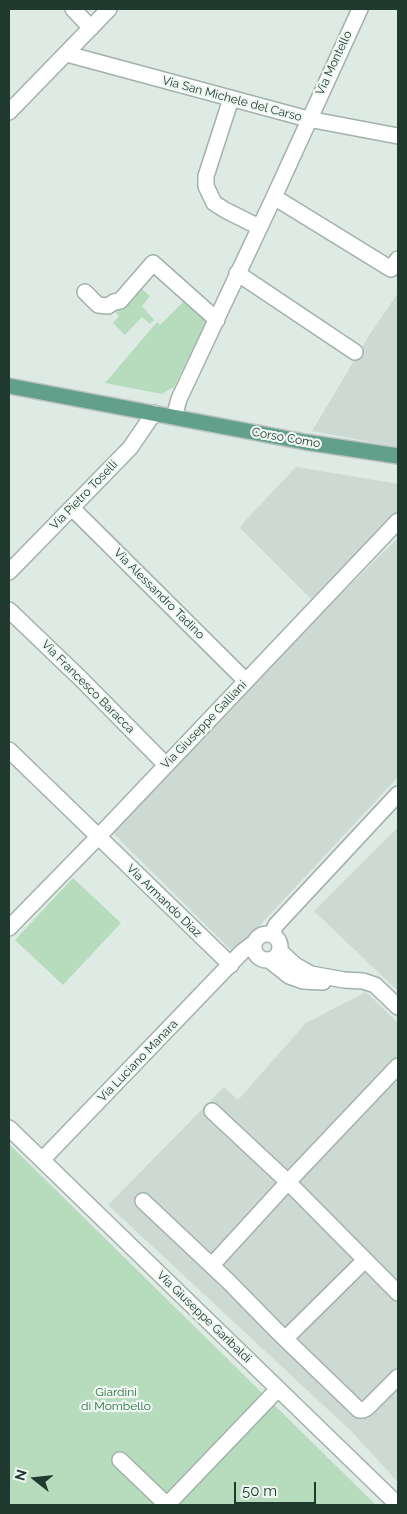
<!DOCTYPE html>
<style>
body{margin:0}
#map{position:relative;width:407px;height:1514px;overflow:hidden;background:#deeae4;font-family:Raleway,sans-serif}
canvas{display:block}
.frame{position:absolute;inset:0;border:10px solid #203a30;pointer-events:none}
.north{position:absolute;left:10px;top:1454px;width:50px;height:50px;-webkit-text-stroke:4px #eff7f2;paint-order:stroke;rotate:286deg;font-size:14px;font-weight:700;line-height:20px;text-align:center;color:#203a30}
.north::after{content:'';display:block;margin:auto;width:18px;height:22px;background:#203a30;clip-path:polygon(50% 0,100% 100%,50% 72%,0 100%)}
.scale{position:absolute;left:234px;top:1482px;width:82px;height:22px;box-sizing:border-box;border:2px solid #203a30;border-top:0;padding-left:6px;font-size:15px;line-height:18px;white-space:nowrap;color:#203a30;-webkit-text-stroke:4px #eff7f2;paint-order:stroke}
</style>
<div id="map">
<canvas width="407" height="1514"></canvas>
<div class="frame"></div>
<div class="north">N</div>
<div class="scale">50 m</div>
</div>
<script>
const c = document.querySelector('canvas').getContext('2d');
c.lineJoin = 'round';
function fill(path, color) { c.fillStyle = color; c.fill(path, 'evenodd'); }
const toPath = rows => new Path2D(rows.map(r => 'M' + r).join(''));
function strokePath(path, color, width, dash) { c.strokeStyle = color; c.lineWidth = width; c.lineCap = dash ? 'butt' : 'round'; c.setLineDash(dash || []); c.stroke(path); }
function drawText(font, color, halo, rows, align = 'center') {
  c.font = font + ' Raleway,sans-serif'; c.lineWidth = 4.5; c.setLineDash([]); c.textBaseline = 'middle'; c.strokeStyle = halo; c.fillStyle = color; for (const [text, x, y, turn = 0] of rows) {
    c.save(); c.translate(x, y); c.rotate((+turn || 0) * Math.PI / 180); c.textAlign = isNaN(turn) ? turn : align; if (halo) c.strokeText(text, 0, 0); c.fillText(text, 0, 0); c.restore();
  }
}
const built = toPath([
 [398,293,398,447,312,431,370,334],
 [296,467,398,484,398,511,311,599,240,528,245,521],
 [398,538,398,777,234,953,113,833,336,599],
 [398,827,398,991,314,911],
 [366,992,398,1023,398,1482,351,1431,108,1205,224,1087,238,1100,306,1023]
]);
const green = toPath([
 [141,288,150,296,142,306,154,320,150,324,142,317,125,335,113,323,119,316,113,309,115,307,119,309,123,308],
 [186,299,208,318,174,387,162,394,105,383,157,322,160,325],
 [73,878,121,923,63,985,15,940],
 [9,1144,376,1505,9,1505]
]);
const minor = toPath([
 [73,9,91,28],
 [67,54,308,119,398,136],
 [231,99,206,176,206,186,214,203,225,210,259,227],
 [9,112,109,9],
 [274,197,391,269,398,259],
 [237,273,355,352],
 [85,292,98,305,108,306,114,302,120,301,153,263,217,320],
 [174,417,179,399,274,197,360,9],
 [72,508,246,681],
 [9,572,130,448,154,413],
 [9,610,80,678,166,765],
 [9,750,231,965],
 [9,928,98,837,398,521],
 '254 947a13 13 0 1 1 26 0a13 13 0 1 1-26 0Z',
 [272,934,276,925,398,794],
 [280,951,295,965,311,974,344,980,363,981,375,985,398,1007],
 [269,960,289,976,303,981,323,982],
 [212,1111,288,1182,398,1293],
 [9,1128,398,1505],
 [42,1160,242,952,254,943],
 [143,1201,228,1281,277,1331,359,1410,363,1410,367,1408,398,1377],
 [212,1265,288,1182,398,1066],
 [285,1339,365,1260],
 [120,1460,167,1505,278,1389]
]);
const major = toPath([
 [9,386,305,442,398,456]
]);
const streetNames = [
 ["Via Montello",334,63,-65],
 ["Via San Michele del Carso",232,99,15],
 ["Corso Como",286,438,10],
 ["Via Pietro Toselli",84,495,-46],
 ["Via Alessandro Tadino",159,594,45],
 ["Via Francesco Baracca",88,687,45],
 ["Via Giuseppe Galliani",204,725,-46],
 ["Via Armando Diaz",164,901,44],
 ["Via Luciano Manara",138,1061,-46],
 ["Via Giuseppe Garibaldi",204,1317,44]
];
const parkNames = [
 ["Giardini",116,1392],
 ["di Mombello",116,1406]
];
fill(built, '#cddad3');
fill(green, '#b7dcbd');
strokePath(minor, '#a1b2aa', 18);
strokePath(major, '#bcc4c1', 18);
strokePath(minor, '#fff', 15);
strokePath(major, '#62a08b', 15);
drawText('12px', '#203a30', '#eff7f2', streetNames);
drawText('12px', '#2a703f', '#eff7f2', parkNames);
</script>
